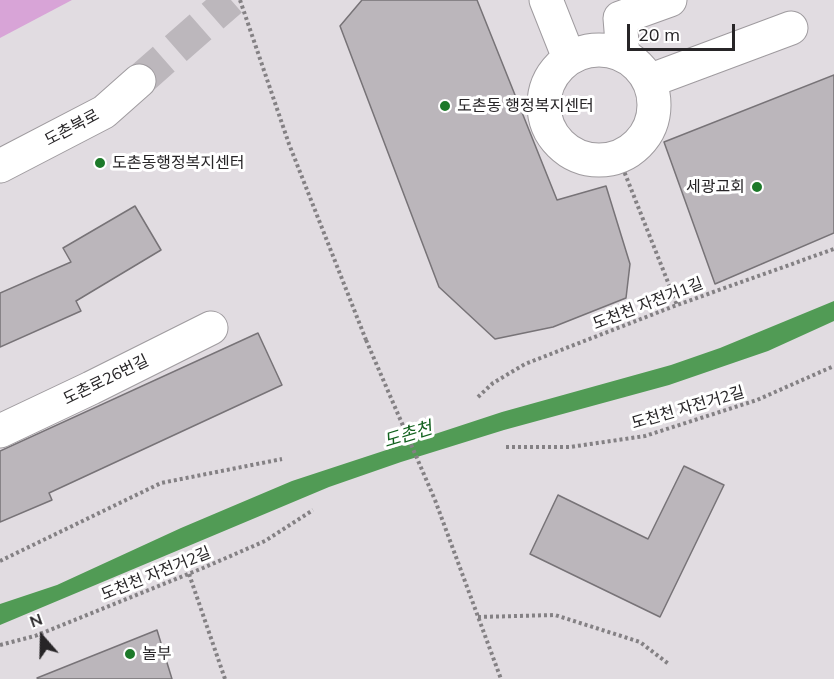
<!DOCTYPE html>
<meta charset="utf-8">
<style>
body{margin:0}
#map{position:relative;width:834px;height:679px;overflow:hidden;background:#e1dce1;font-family:Mulish,sans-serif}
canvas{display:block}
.north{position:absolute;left:12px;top:607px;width:60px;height:60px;-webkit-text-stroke:4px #fff;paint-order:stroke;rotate:340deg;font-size:16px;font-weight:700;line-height:24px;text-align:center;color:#272527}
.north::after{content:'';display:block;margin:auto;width:21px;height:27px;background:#272527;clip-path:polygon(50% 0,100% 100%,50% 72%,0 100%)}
.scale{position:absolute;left:627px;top:24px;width:108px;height:27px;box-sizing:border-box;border:3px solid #272527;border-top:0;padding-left:8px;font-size:18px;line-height:21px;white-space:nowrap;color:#272527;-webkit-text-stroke:4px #fff;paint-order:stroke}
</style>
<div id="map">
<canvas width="834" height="679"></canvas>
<div class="north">N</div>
<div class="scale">20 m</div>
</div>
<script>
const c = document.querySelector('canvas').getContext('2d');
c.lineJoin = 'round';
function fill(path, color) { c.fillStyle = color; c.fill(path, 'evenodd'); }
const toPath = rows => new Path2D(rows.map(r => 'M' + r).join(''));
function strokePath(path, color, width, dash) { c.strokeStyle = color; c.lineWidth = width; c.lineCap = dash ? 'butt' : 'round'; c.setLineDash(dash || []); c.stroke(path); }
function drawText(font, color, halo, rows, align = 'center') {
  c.font = font + ' Mulish,"Noto Sans KR",sans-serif'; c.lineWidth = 6; c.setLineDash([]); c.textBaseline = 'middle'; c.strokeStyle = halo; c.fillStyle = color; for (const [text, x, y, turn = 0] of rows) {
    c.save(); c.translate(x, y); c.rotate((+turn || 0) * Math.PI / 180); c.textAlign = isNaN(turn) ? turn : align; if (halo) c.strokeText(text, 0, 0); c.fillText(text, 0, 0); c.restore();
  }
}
const green = toPath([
 [0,0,72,0,0,38]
]);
const water = toPath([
 [834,301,834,321,768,351,669,385,504,430,401,462,329,487,0,625,0,604,57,585,181,528,292,481,502,412,671,365,720,348]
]);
const building = toPath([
 [362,0,477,0,557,200,606,186,630,264,626,298,553,327,495,339,439,287,340,26,362,0],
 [834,75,834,233,715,284,664,142,834,75],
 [135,206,161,250,76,301,81,311,0,347,0,293,71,262,63,248,135,206],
 [258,333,282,385,49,493,52,500,0,522,0,451,258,333],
 [684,466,724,485,660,617,530,554,558,495,648,539,684,466],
 [157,630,172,679,38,679,37,678,157,630]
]);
const minorTunnel = toPath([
 [139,81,231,0]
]);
const path = toPath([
 [240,0,289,144,366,340],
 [618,156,677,305],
 [478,397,493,383,525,364,677,305,834,249],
 [506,447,570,447,645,436,757,400,834,366],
 [435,500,501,679],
 [0,561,161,483,282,459],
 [189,574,225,679],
 [478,617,555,615,640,642,670,665],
 [0,645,35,636,203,568,265,541,313,510]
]);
const minor = toPath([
 [546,0,569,58],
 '544 105a55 55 0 1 1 110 0a55 55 0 1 1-110 0Z',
 [623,55,620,18,670,0],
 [649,81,791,28],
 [0,166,104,112,139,81],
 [0,431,91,388,211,328]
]);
const pathBridge = toPath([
 [366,340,435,500]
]);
const markers = [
 [445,106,6,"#1c7929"],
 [100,163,6,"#1c7929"],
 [757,187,6,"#1c7929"],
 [130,654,6,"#1c7929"]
];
const poiNames = [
 ["도촌동 행정복지센터",457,106],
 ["도촌동행정복지센터",112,163],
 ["세광교회",745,187,"right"],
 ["놀부",142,654]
];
const streetNames = [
 ["도촌북로",72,128,-28],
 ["도천천 자전거1길",648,304,-21],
 ["도촌로26번길",106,380,-26],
 ["도천천 자전거2길",688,408,-16],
 ["도천천 자전거2길",156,574,-22]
];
const waterNames = [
 ["도촌천",408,435,-17]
];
fill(green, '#d8a4d7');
fill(water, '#519b55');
fill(building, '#bbb6bb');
strokePath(building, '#777377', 1.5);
strokePath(minorTunnel, '#bcb7bc', 33, [33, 16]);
strokePath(minor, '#9f9b9f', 35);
strokePath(path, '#848184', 4, [3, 3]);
strokePath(minor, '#fff', 33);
strokePath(pathBridge, '#848184', 4, [3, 3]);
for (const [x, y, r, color] of markers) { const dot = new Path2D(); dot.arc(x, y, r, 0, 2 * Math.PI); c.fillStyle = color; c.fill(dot); strokePath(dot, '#fff', 2); }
drawText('16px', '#272527', '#fff', poiNames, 'left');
drawText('16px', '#272527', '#fff', streetNames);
drawText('italic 18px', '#13621f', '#fff', waterNames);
</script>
